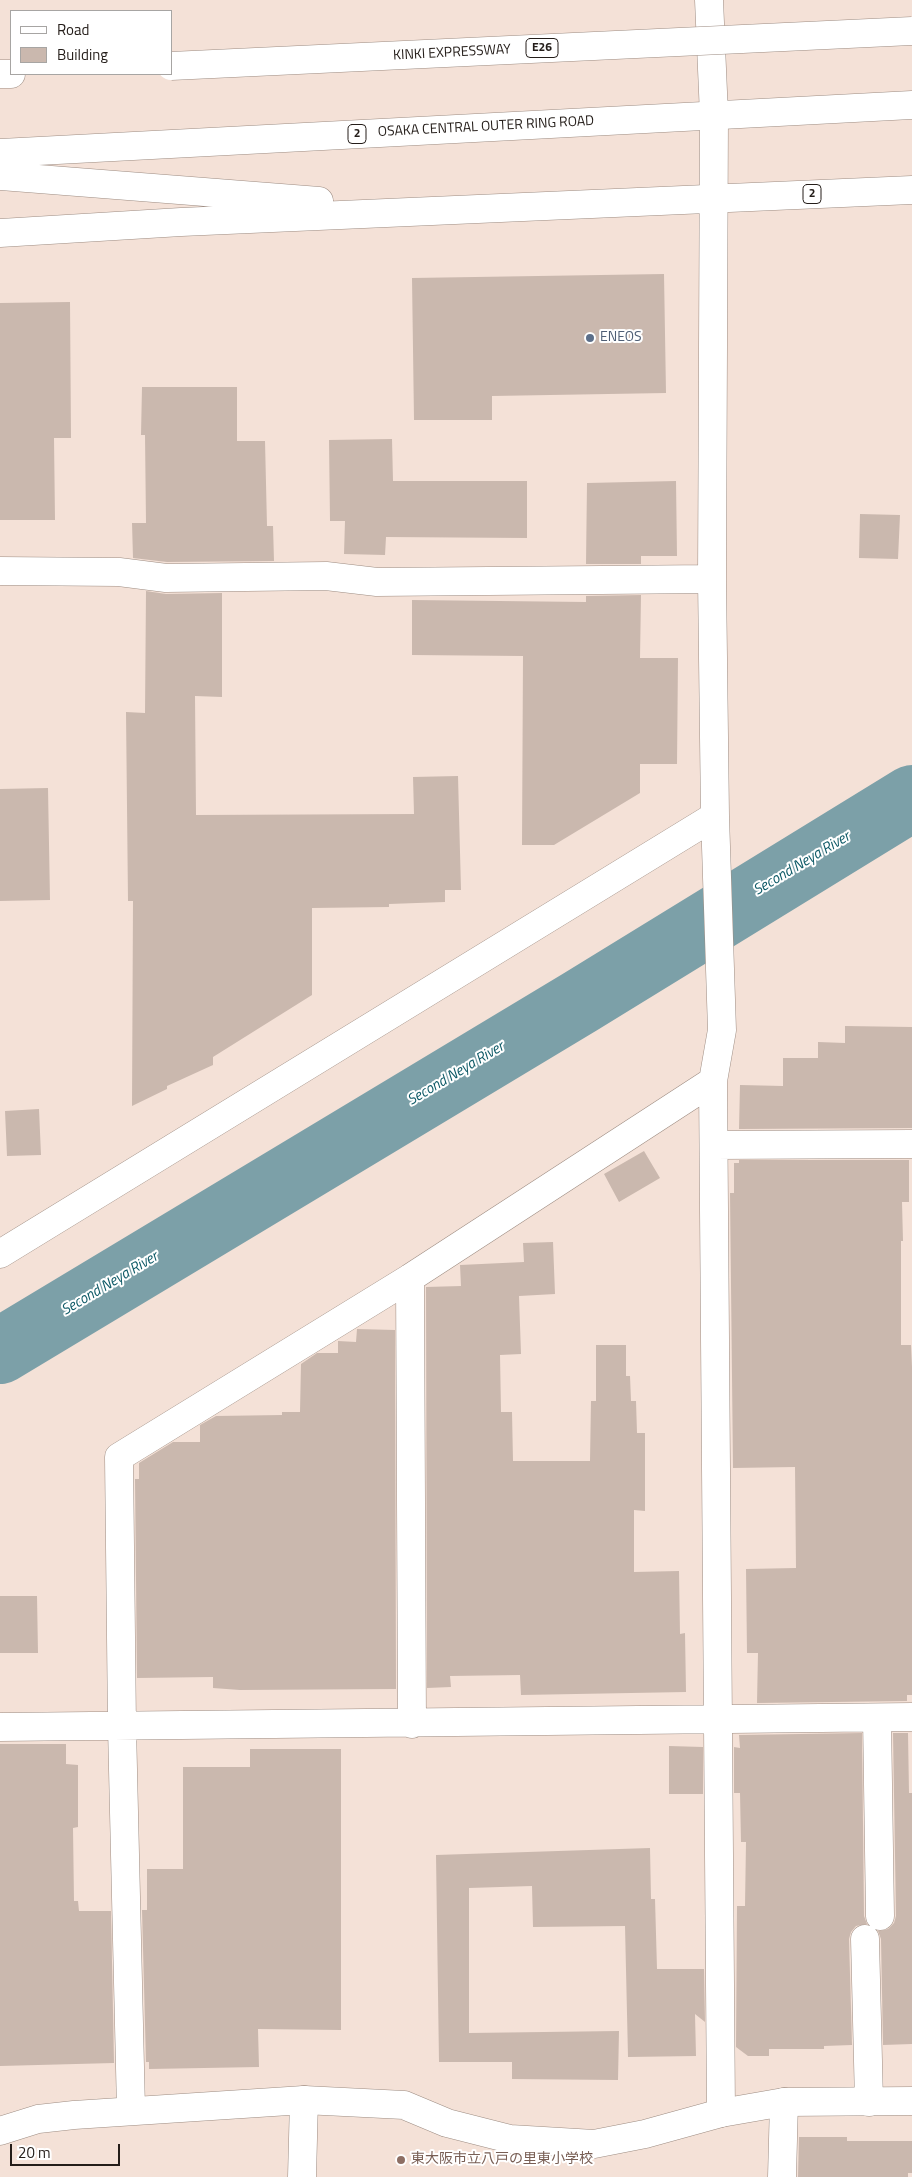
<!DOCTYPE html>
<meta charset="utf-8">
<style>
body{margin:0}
#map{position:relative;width:912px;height:2177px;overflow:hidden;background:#f4e1d7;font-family:"Titillium Web",sans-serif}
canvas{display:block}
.legend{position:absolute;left:10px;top:10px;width:162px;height:65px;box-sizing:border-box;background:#fff;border:1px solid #a7a5a3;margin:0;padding:6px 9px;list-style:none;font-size:15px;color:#241d19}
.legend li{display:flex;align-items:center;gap:10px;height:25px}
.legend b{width:25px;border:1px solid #a7a5a3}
.scale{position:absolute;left:10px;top:2144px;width:110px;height:22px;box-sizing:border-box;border:2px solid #241d19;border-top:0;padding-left:6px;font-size:15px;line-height:18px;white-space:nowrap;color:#241d19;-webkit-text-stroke:4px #fff;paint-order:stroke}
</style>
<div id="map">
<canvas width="912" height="2177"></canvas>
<ul class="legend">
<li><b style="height:6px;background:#fff"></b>Road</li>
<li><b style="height:14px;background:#cab8ae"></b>Building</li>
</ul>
<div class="scale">20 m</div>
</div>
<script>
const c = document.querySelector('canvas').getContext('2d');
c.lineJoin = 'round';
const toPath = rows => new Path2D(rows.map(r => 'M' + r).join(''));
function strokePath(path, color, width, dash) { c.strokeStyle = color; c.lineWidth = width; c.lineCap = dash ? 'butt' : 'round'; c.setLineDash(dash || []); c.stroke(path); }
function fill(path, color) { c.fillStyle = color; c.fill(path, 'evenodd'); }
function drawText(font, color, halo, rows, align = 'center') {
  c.font = font + ' "Titillium Web","Noto Sans JP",sans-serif'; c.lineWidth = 4; c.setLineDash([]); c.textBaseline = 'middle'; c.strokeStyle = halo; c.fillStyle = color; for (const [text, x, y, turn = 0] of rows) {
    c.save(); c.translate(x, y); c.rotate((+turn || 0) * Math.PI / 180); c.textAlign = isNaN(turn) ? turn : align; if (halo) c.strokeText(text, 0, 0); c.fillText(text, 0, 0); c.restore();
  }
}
const river = toPath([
 [0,1351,580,1002,912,798]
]);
const building = toPath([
 [664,274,666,393,492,396,492,420,414,420,412,278],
 [70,302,71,438,54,438,55,520,0,520,0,303],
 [142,387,237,387,237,441,265,441,267,526,273,526,274,561,167,562,133,558,132,523,146,523,145,435,141,435],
 [392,439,393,481,527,481,527,538,386,537,385,555,344,554,345,521,330,521,329,440],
 [676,481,677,556,641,556,641,564,586,564,587,483],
 [860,514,900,515,898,559,859,558],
 [146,591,166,594,222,593,222,697,195,696,196,815,414,814,413,777,458,776,461,890,445,890,445,902,389,904,389,907,312,908,312,995,213,1057,213,1065,167,1086,167,1089,132,1106,133,901,128,901,126,712,145,713],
 [641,595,640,658,678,658,677,764,640,764,640,793,554,845,522,845,523,656,412,655,412,600,586,602,586,596],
 [48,788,50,900,0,901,0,789],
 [845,1026,912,1027,912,1128,739,1129,740,1085,783,1086,783,1058,818,1058,818,1042,845,1043],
 [39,1109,41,1155,7,1156,5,1111],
 [644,1151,660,1178,619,1202,604,1174],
 [739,1160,909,1160,909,1202,902,1202,903,1241,901,1241,901,1345,911,1345,912,1367,912,1695,907,1695,907,1701,757,1703,758,1653,747,1653,746,1569,796,1568,795,1467,733,1468,730,1193,734,1193,734,1163,739,1163],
 [553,1242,555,1294,519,1296,521,1354,500,1355,501,1412,512,1412,513,1461,590,1461,591,1401,596,1401,596,1345,626,1345,626,1376,630,1376,631,1401,636,1401,637,1433,645,1433,645,1511,634,1510,634,1572,679,1571,680,1634,685,1633,686,1692,521,1695,520,1675,450,1676,451,1687,427,1688,426,1287,461,1286,460,1265,524,1262,523,1243],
 [357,1329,395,1330,396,1689,240,1690,213,1688,213,1677,137,1678,135,1479,139,1479,139,1463,173,1442,200,1442,200,1425,216,1416,282,1415,282,1412,300,1412,301,1364,317,1353,338,1353,338,1341,356,1342],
 [0,1596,37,1596,38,1653,0,1653],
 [862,1733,864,1916,867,1924,856,1926,851,1932,849,1939,852,2045,824,2046,824,2049,769,2049,769,2056,748,2056,736,2047,737,1906,745,1906,746,1842,741,1842,740,1793,734,1793,734,1747,740,1748,739,1735],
 [893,1733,908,1733,909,1793,912,1793,912,2044,883,2045,881,1939,878,1931,888,1929,894,1923,896,1916],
 [0,1744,66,1744,66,1764,78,1765,78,1827,73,1828,74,1901,78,1901,79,1911,111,1911,114,2063,0,2066],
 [669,1746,703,1747,703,1794,669,1794],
 [250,1749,341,1749,341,2030,258,2029,259,2067,149,2069,149,2062,146,2062,142,1910,147,1910,147,1869,183,1869,183,1767,250,1767],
 [650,1848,651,1899,655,1899,657,1969,704,1969,705,2022,695,2014,696,2056,628,2057,625,1926,533,1927,532,1886,469,1888,469,2033,619,2031,618,2080,512,2079,512,2062,439,2062,436,1855],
 [799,2137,847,2137,847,2141,912,2141,912,2173,908,2173,908,2177,798,2177]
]);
const minor = toPath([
 [714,115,712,579,715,816,722,1030,713,1081,721,2113],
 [0,571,119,572,166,578,326,576,377,582,712,579],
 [714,1145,912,1144],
 [0,1254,715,816],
 [410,1278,412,1724],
 [877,1718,880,1916],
 [0,1727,912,1717],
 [865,1939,869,2102],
 [131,2110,122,1727,119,1457,410,1278,713,1081],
 [302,2177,304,2100],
 [782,2177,784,2102]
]);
const tertiary = toPath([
 [709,0,714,115],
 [0,2131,38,2119,74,2115,304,2100,404,2105,447,2123,510,2139,594,2144,645,2134,721,2113,784,2102,912,2101]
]);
const primary = toPath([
 [0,153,912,105],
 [0,176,319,201],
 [0,233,181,222,912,190]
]);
const motorway = toPath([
 [0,74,11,74]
]);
const motorwayBridge = toPath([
 [171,66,912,31]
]);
const markers = [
 [590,338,5,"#5c6f8a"],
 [401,2160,5,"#8d6e63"]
];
const shields = [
 [542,48,32],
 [357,134,18],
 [812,194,18]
];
const shieldNames = [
 ["E26",542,48],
 ["2",357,134],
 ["2",812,194]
];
const streetNames = [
 ["KINKI EXPRESSWAY",452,53,-3],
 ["OSAKA CENTRAL OUTER RING ROAD",486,127,-3]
];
const serviceNames = [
 ["ENEOS",600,338]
];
const educationNames = [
 ["東大阪市立八戸の里東小学校",411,2160]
];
const waterNames = [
 ["Second Neya River",802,864,-31],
 ["Second Neya River",456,1074,-31],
 ["Second Neya River",110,1284,-31]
];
strokePath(river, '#7ca0a8', 66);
fill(building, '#cab8ae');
strokePath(minor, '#9d8c82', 29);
strokePath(tertiary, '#9d8c82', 29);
strokePath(primary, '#9d8c82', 29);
strokePath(motorway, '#9d8c82', 29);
strokePath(minor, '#fff', 28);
strokePath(tertiary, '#fff', 28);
strokePath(primary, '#fff', 28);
strokePath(motorway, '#fff', 28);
strokePath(motorwayBridge, '#9d8c82', 29, []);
strokePath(motorwayBridge, '#fff', 28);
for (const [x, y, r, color] of markers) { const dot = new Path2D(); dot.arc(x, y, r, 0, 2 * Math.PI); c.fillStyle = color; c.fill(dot); strokePath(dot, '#fff', 2); }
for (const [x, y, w] of shields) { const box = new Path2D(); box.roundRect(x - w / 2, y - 9.5, w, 19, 4); c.fillStyle = '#fff'; c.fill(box); strokePath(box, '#241d19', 1); }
drawText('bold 12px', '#241d19', null, shieldNames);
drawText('14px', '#241d19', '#fff', streetNames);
drawText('14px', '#4e5e75', '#fff', serviceNames, 'left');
drawText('14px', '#785e54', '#fff', educationNames, 'left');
drawText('italic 15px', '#0e5a67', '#fff', waterNames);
</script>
